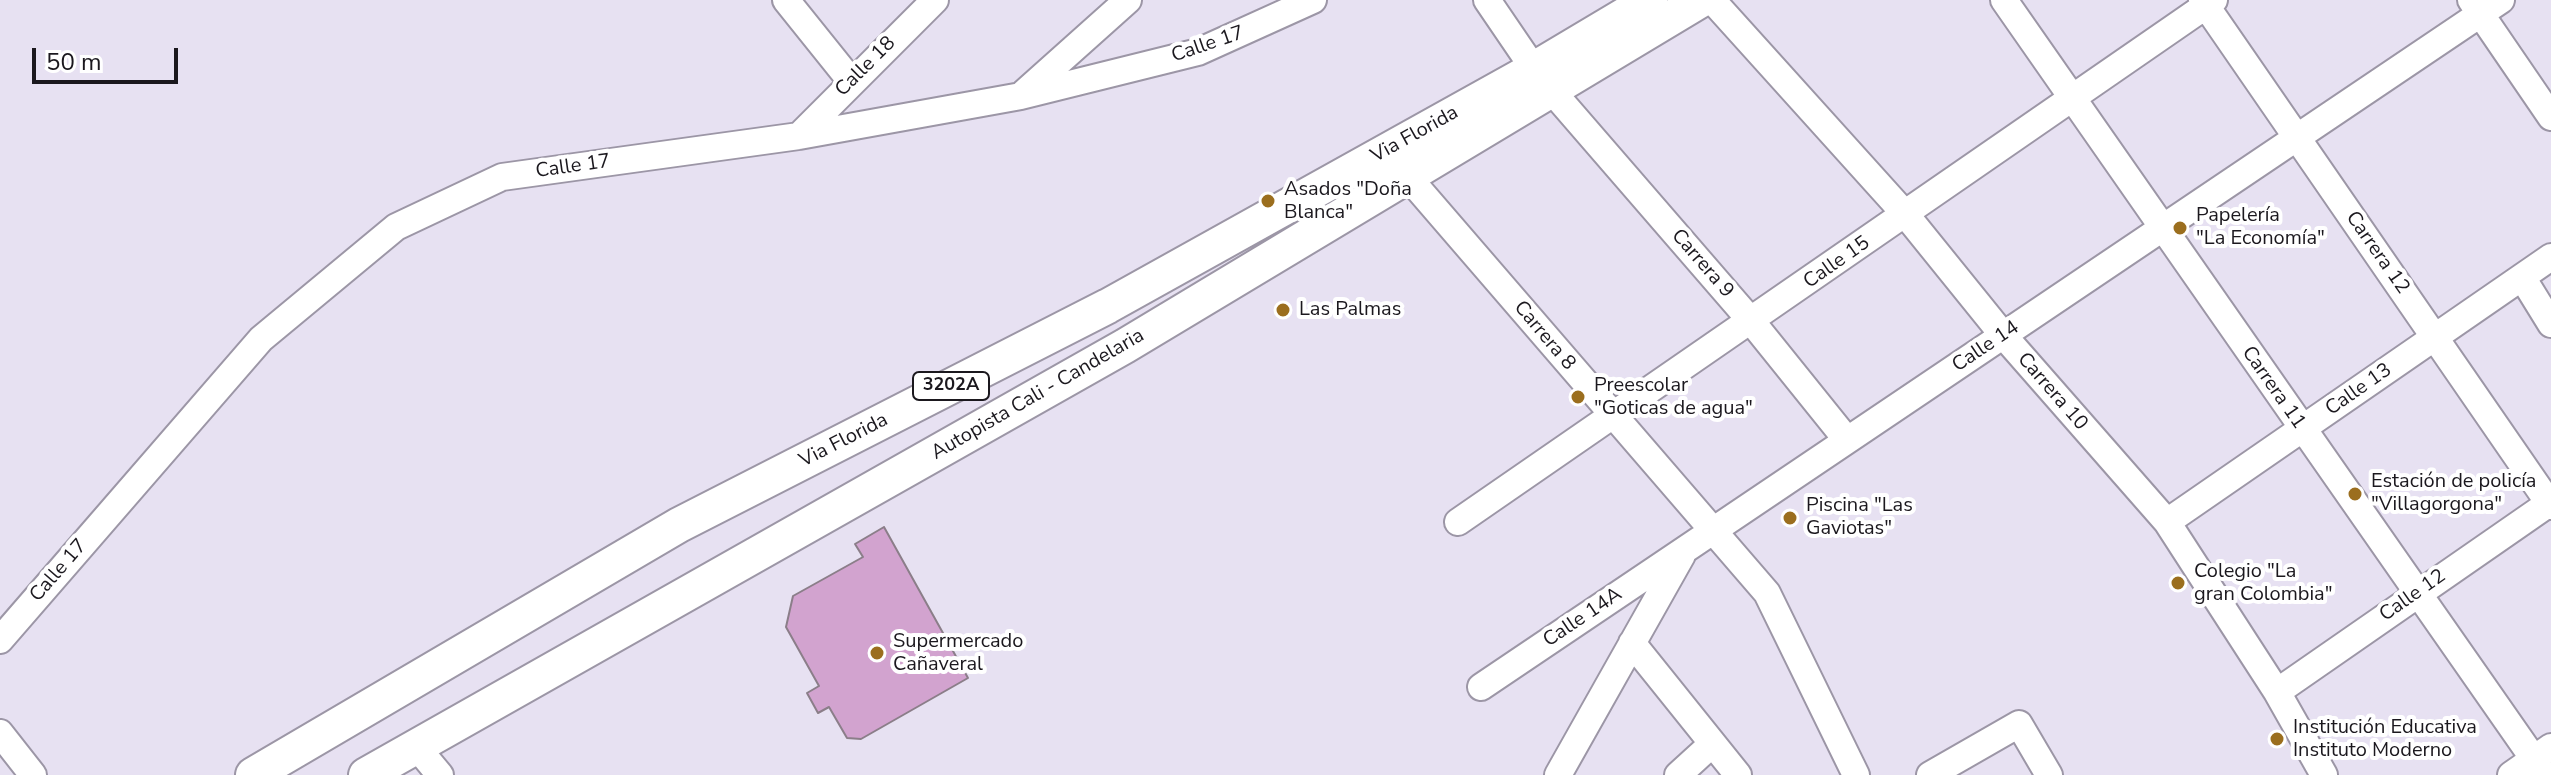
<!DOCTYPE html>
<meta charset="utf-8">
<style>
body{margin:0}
#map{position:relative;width:2551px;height:775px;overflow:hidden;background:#e7e1f2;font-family:"Nunito Sans",sans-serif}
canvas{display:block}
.scale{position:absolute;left:32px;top:48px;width:146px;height:36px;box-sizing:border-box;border:4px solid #1b181e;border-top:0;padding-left:10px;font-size:24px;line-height:28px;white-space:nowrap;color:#1b181e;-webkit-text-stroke:6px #fff;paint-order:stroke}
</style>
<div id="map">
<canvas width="2551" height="775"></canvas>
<div class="scale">50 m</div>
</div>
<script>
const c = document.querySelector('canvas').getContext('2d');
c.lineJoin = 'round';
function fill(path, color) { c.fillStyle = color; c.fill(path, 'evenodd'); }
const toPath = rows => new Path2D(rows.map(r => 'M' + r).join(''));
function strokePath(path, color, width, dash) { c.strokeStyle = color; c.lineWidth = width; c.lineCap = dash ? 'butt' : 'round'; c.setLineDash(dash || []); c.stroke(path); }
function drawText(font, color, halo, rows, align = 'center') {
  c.font = font + ' "Nunito Sans",sans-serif'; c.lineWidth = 8; c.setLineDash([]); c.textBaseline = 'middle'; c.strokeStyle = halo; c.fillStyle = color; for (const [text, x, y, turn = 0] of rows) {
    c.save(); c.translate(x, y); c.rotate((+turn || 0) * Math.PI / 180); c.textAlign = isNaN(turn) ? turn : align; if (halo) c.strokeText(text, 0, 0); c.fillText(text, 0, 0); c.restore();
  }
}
const building = toPath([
 [884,527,968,678,861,739,847,738,829,707,818,713,807,693,819,686,786,627,793,596,863,557,855,544,884,527]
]);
const minor = toPath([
 [786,0,851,81],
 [1487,0,1534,69],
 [1712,0,1906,215,2003,335,2167,522,2277,692,2324,775],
 [2004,0,2545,775],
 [2202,0,2551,506],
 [2471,0,2551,117],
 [1552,91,1752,322,1847,440],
 [1024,93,1128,0],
 [799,136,935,0],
 [1408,177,1767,593,1856,775],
 [2522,277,2551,324],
 [1458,522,2214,0],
 [2167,522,2551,257],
 [0,640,261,339,396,227,502,177,799,136,1021,96,1198,52,1313,0],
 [1632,643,1738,775],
 [1481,687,2501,0],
 [2277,692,2551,502],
 [0,733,33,775],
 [415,745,440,775],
 [1558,775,1682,555],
 [1678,775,1712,744],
 [1930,775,2019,724,2049,775],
 [2511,775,2551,747]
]);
const major = toPath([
 [253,775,679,525,1108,306,1534,69,1650,0],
 [366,775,1125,346,1701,0]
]);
const markers = [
 [1268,201,8,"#9b6e1e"],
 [2180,228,8,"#9b6e1e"],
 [1283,310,8,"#9b6e1e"],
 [1578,397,8,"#9b6e1e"],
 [2355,494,8,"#9b6e1e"],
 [1790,518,8,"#9b6e1e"],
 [2178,583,8,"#9b6e1e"],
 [877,653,8,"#9b6e1e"],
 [2277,739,8,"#9b6e1e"]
];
const shields = [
 [951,386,76]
];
const shieldNames = [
 ["3202A",951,386]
];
const streetNames = [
 ["Calle 17",1208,45,-19],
 ["Calle 18",866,67,-45],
 ["Via Florida",1415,135,-29],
 ["Calle 17",573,167,-8],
 ["Carrera 12",2377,253,55],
 ["Calle 15",1837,263,-35],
 ["Carrera 9",1702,264,49],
 ["Carrera 8",1544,336,50],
 ["Calle 14",1986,347,-34],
 ["Carrera 11",2273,388,55],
 ["Calle 13",2359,390,-35],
 ["Carrera 10",2052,392,49],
 ["Autopista Cali - Candelaria",1038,395,-30],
 ["Via Florida",844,441,-27],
 ["Calle 17",59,571,-49],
 ["Calle 12",2413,596,-35],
 ["Calle 14A",1583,618,-34]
];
const poiNames = [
 ["Asados \"Doña",1284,190],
 ["Blanca\"",1284,213],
 ["Papelería",2196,216],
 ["\"La Economía\"",2196,239],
 ["Las Palmas",1299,310],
 ["Preescolar",1594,386],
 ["\"Goticas de agua\"",1594,409],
 ["Estación de policía",2371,482],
 ["\"Villagorgona\"",2371,505],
 ["Piscina \"Las",1806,506],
 ["Gaviotas\"",1806,529],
 ["Colegio \"La",2194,572],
 ["gran Colombia\"",2194,595],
 ["Supermercado",893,642],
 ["Cañaveral",893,665],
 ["Institución Educativa",2293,728],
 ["Instituto Moderno",2293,751]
];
fill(building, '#d2a3cf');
strokePath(building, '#8b7e89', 2);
strokePath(minor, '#9c96a6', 30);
strokePath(major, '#9c96a6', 38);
strokePath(minor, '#fff', 26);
strokePath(major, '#fff', 34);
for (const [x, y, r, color] of markers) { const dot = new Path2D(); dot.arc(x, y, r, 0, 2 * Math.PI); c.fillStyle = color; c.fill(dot); strokePath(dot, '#fff', 3); }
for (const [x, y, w] of shields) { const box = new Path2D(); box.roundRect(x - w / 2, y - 14, w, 28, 6); c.fillStyle = '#fff'; c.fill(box); strokePath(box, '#1b181e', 2); }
drawText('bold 18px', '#1b181e', null, shieldNames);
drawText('20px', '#1b181e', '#fff', streetNames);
drawText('20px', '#1b181e', '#fff', poiNames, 'left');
</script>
